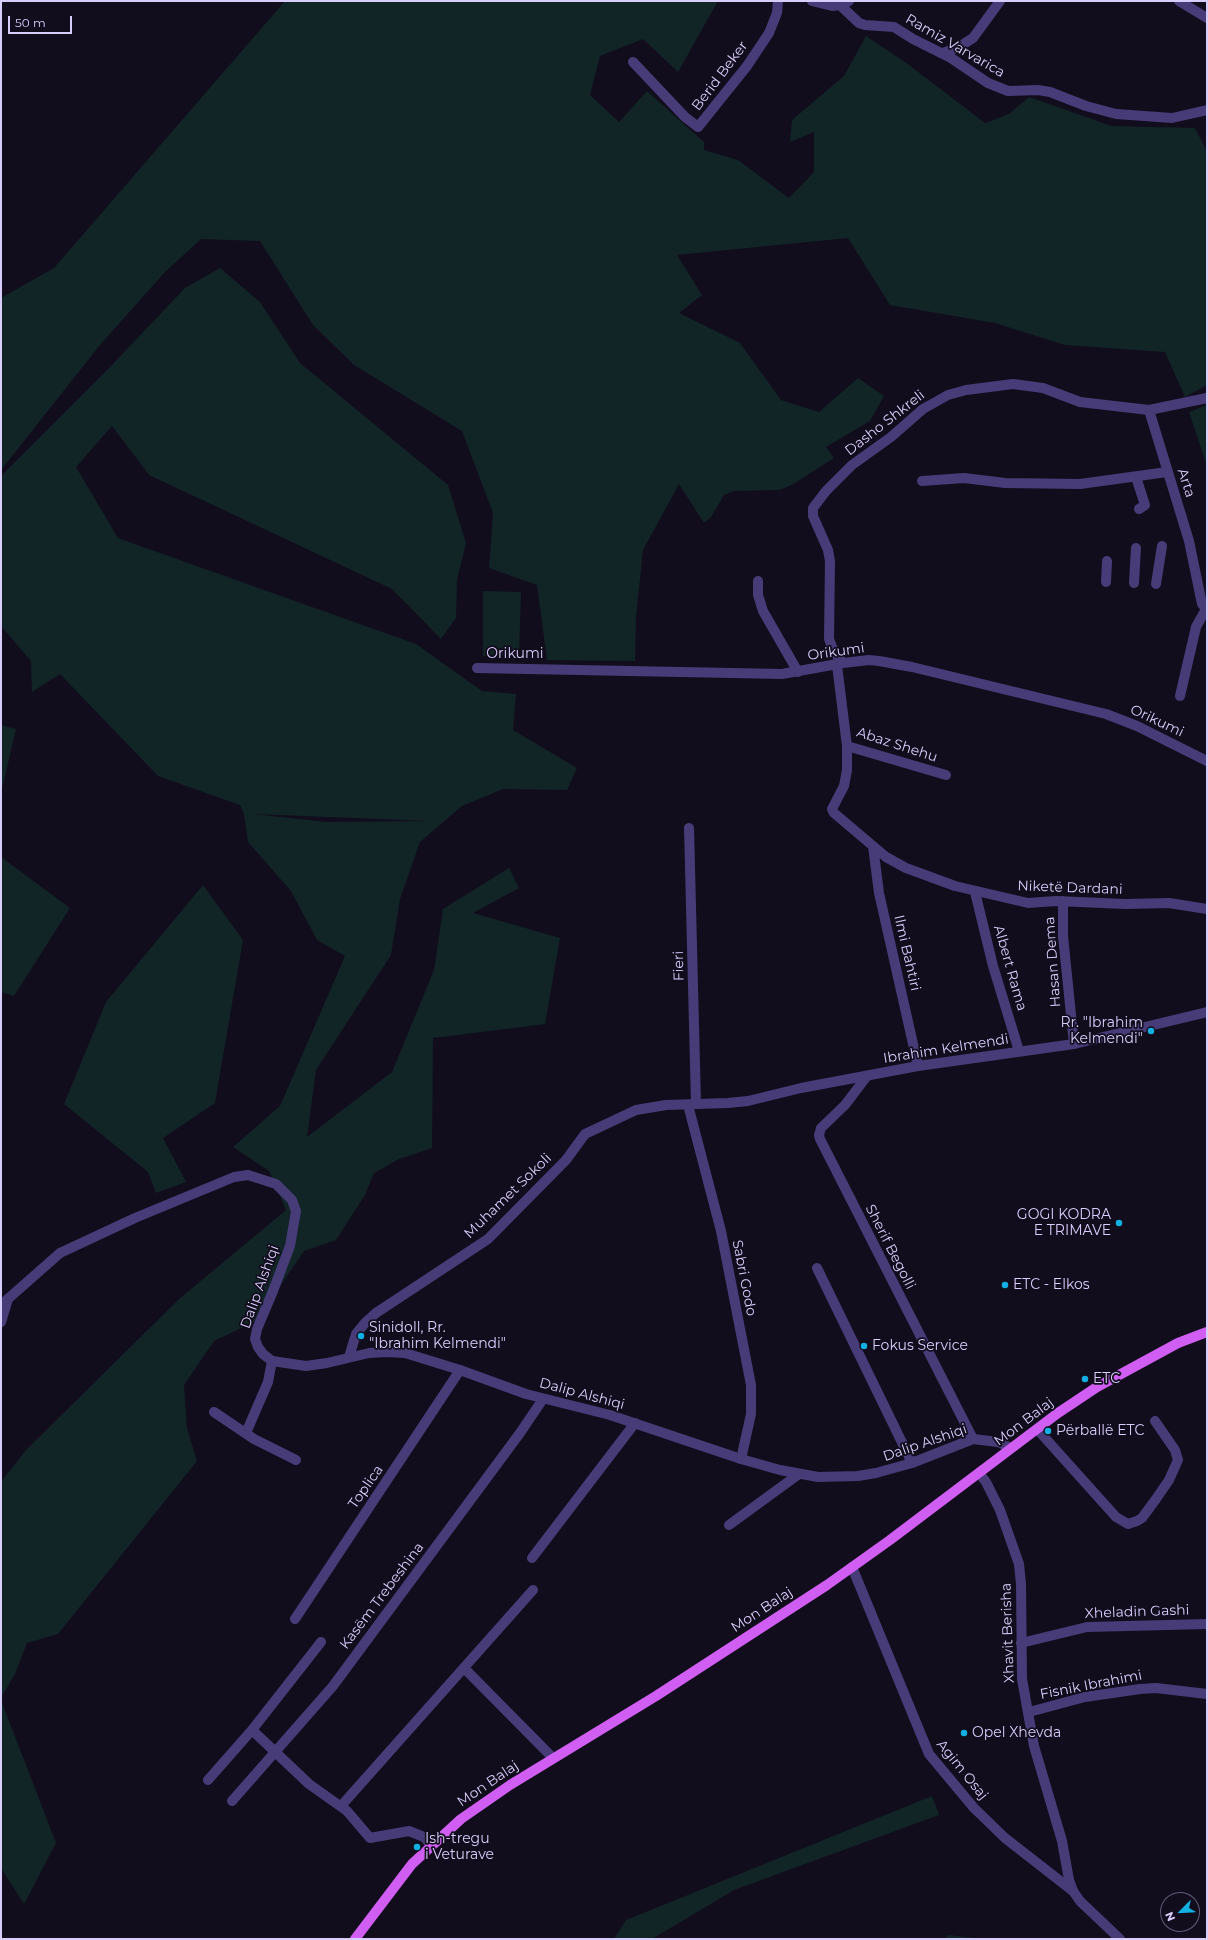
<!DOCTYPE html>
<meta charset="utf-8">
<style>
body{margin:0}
#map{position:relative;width:1208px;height:1940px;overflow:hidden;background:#120d1d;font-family:Montserrat,sans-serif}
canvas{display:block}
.frame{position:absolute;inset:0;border:2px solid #d9cdfb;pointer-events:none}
.north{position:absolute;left:1160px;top:1892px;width:40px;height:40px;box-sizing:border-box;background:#120d1d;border:1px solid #625a76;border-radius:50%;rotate:246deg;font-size:11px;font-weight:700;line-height:16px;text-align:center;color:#d9cdfb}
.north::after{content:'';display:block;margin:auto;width:14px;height:18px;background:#12afe2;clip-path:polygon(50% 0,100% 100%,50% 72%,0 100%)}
.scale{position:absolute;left:8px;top:16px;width:64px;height:18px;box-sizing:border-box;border:2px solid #d9cdfb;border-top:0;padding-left:5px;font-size:12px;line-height:14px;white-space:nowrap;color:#d9cdfb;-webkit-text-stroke:3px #120d1d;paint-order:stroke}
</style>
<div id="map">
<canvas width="1208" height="1940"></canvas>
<div class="frame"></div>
<div class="north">N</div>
<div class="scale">50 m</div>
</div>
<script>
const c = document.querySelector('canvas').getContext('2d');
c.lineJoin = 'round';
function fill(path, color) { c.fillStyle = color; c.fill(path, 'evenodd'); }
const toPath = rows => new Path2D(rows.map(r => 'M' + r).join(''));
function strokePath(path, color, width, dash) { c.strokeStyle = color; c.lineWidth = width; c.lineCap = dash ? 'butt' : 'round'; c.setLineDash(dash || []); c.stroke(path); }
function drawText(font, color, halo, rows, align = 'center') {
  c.font = font + ' Montserrat,sans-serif'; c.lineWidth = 3.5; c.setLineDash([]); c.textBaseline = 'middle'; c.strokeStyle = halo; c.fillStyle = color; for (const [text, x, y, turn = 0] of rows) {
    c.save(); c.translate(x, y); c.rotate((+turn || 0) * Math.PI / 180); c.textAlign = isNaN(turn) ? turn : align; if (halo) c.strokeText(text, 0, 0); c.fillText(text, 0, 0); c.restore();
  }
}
const green = toPath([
 [285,1,718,1,678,72,643,39,600,56,590,95,619,122,647,91,704,142,704,150,738,160,789,198,814,172,814,132,790,142,792,120,844,76,866,36,905,62,985,123,1009,114,1029,97,1112,126,1195,128,1207,152,1207,385,1185,397,1165,352,1065,345,995,323,890,305,848,238,677,255,702,295,679,313,740,343,781,400,819,412,858,378,884,396,870,421,826,447,834,458,792,485,779,490,734,491,724,495,711,517,704,523,679,484,643,550,636,617,635,661,547,660,537,585,489,568,493,513,462,431,354,365,313,325,260,241,201,239,165,272,100,345,1,470,1,298,54,268],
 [220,268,260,302,300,363,448,485,466,543,457,580,456,618,441,639,392,589,149,475,112,426,76,467,118,538,416,644,482,691,516,694,513,730,577,768,567,790,503,789,462,806,420,842,400,899,391,955,316,1070,307,1137,392,1072,434,970,443,909,509,868,519,888,473,913,560,938,545,1024,433,1038,432,1148,399,1159,374,1173,365,1195,336,1240,304,1251,256,1321,214,1341,184,1385,187,1428,197,1461,58,1634,27,1643,15,1674,1,1698,1,1482,26,1450,179,1299,286,1210,269,1171,233,1147,280,1106,345,956,317,940,291,891,248,842,244,814,240,805,158,776,60,674,32,692,31,661,1,626,1,476,109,368,185,288],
 [253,814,429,821,327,822],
 [1207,405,1207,466,1189,412],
 [483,591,521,592,519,656,483,656],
 [1,725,16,729,1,793],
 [1,857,70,908,14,996,1,992],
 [203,885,243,940,215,1103,163,1138,186,1182,156,1193,148,1172,64,1104,106,1002],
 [1,1700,56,1843,24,1904,1,1868],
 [932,1796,939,1815,734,1890,652,1939,614,1939,626,1920],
 [948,1935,975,1938,975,1939,945,1939]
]);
const minor = toPath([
 [812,1,832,6,840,5,849,1],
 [1179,1,1207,18],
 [840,5,859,23,865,25,894,27,913,39,951,58,988,83,1008,91,1038,90,1050,92,1086,106,1116,114,1172,118,1207,110],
 [943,53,959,47,973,38,1000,1],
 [633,62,685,117,698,127,747,66,769,33,777,13,778,1],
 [1149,410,1189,541,1202,604,1207,609],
 [1136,477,1145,505,1139,509],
 [922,481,964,478,1005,483,1080,484,1167,472],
 [758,581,758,595,763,611,798,672],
 [1106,582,1107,561],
 [1134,583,1136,548],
 [1156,584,1162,546],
 [843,663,834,652,829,639,830,561,828,550,813,516,813,508,826,491,852,465,891,437,923,409,948,395,966,390,1013,384,1043,388,1080,402,1149,410,1207,398],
 [837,665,847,746,847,770,844,786,832,809,834,813,886,857,906,868,955,886,1028,903,1056,901,1125,904,1169,903,1207,909],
 [477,668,782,674,843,663,869,660,879,661,912,667,1106,714,1137,726,1207,761],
 [1180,696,1196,627,1206,609],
 [847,746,946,775],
 [689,828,696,1104],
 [873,846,879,893,918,1066],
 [975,892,993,966,1019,1051],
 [1063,901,1063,936,1074,1044],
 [867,1076,845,1105,821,1128,819,1135,820,1139,973,1439],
 [688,1105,721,1231,751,1385,751,1414,741,1459],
 [817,1268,912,1463],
 [1,1322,8,1299],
 [214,1412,254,1439,296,1460],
 [1037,1429,1116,1517,1128,1524,1137,1521,1142,1518,1156,1499,1169,1480,1178,1460,1175,1450,1155,1421],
 [246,1433,268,1382,272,1361],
 [729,1525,799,1474],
 [532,1558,635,1423],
 [852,1567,929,1754,974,1808,1005,1838,1073,1891],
 [295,1619,460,1370],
 [1021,1643,1087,1627,1207,1624],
 [464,1668,553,1758],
 [1029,1712,1085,1697,1140,1689,1156,1688,1207,1694],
 [252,1730,309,1784,347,1811,370,1838,409,1831,424,1837,431,1845],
 [208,1780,252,1730,321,1642],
 [232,1801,333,1686,520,1433,543,1399],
 [341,1806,533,1590]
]);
const tertiary = toPath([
 [1,1305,60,1253,135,1218,234,1177,248,1175,276,1184,292,1200,296,1211,290,1246,273,1291,257,1329,255,1339,258,1347,263,1354,272,1361,306,1366,327,1363,369,1353,387,1352,405,1353,460,1370,526,1394,610,1415,741,1459,780,1470,818,1477,858,1476,876,1473,912,1463,973,1439,998,1442,1011,1448],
 [349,1357,356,1334,365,1323,376,1313,488,1239,566,1160,585,1134,636,1110,666,1105,728,1103,748,1101,801,1088,918,1066,1074,1044,1207,1012],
 [979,1473,986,1482,1000,1510,1019,1564,1021,1584,1022,1679,1034,1746,1062,1841,1069,1880,1073,1891,1080,1901,1120,1939]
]);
const primary = toPath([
 [355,1939,412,1864,461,1819,510,1785,656,1696,827,1585,890,1540,1058,1413,1097,1387,1178,1343,1207,1332]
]);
const markers = [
 [1151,1031,4,"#12afe2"],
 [1119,1223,4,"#12afe2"],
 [1005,1285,4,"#12afe2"],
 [361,1336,4,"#12afe2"],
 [864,1346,4,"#12afe2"],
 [1085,1379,4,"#12afe2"],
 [1048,1431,4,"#12afe2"],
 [964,1733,4,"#12afe2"],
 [417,1847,4,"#12afe2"]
];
const streetNames = [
 ["Ramiz Varvarica",955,46,30],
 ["Berid Beker",720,76,-53],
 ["Dasho Shkreli",885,423,-38],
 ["Arta",1186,483,72],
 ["Orikumi",836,652,-8],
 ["Orikumi",515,654],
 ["Orikumi",1157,721,25],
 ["Abaz Shehu",897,745,18],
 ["Niketë Dardani",1070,888,2],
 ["Ilmi Bahtiri",907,953,77],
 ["Hasan Dema",1053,962,-94],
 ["Fieri",679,966,-91],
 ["Albert Rama",1010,968,74],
 ["Ibrahim Kelmendi",946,1049,-9],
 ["Muhamet Sokoli",508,1196,-44],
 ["Sherif Begolli",890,1247,63],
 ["Sabri Godo",744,1278,79],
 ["Dalip Alshiqi",260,1287,-70],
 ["Dalip Alshiqi",582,1394,15],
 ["Mon Balaj",1024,1422,-37],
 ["Dalip Alshiqi",925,1443,-19],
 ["Toplica",366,1487,-55],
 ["Kasëm Trebeshina",382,1596,-53],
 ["Mon Balaj",762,1610,-33],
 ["Xheladin Gashi",1137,1612,-2],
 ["Xhavit Berisha",1008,1633,-92],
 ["Fisnik Ibrahimi",1091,1685,-11],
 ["Agim Osaj",962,1770,51],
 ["Mon Balaj",488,1784,-34]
];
const poiNames = [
 ["Rr. \"Ibrahim",1143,1023,"right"],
 ["Kelmendi\"",1143,1039,"right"],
 ["GOGI KODRA",1111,1215,"right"],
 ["E TRIMAVE",1111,1231,"right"],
 ["ETC - Elkos",1013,1285],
 ["Sinidoll, Rr.",369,1328],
 ["\"Ibrahim Kelmendi\"",369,1344],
 ["Fokus Service",872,1346],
 ["ETC",1093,1379],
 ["Përballë ETC",1056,1431],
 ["Opel Xhevda",972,1733],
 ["Ish-tregu",425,1839],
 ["i Veturave",425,1855]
];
fill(green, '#112426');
strokePath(minor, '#473c78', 10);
strokePath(tertiary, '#473c78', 10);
strokePath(primary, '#d05ef2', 10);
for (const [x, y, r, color] of markers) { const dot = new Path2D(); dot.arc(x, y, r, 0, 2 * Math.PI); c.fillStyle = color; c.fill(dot); strokePath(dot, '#120d1d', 1.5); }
drawText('14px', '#d9cdfb', '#120d1d', streetNames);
drawText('14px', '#d9cdfb', '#120d1d', poiNames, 'left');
</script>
